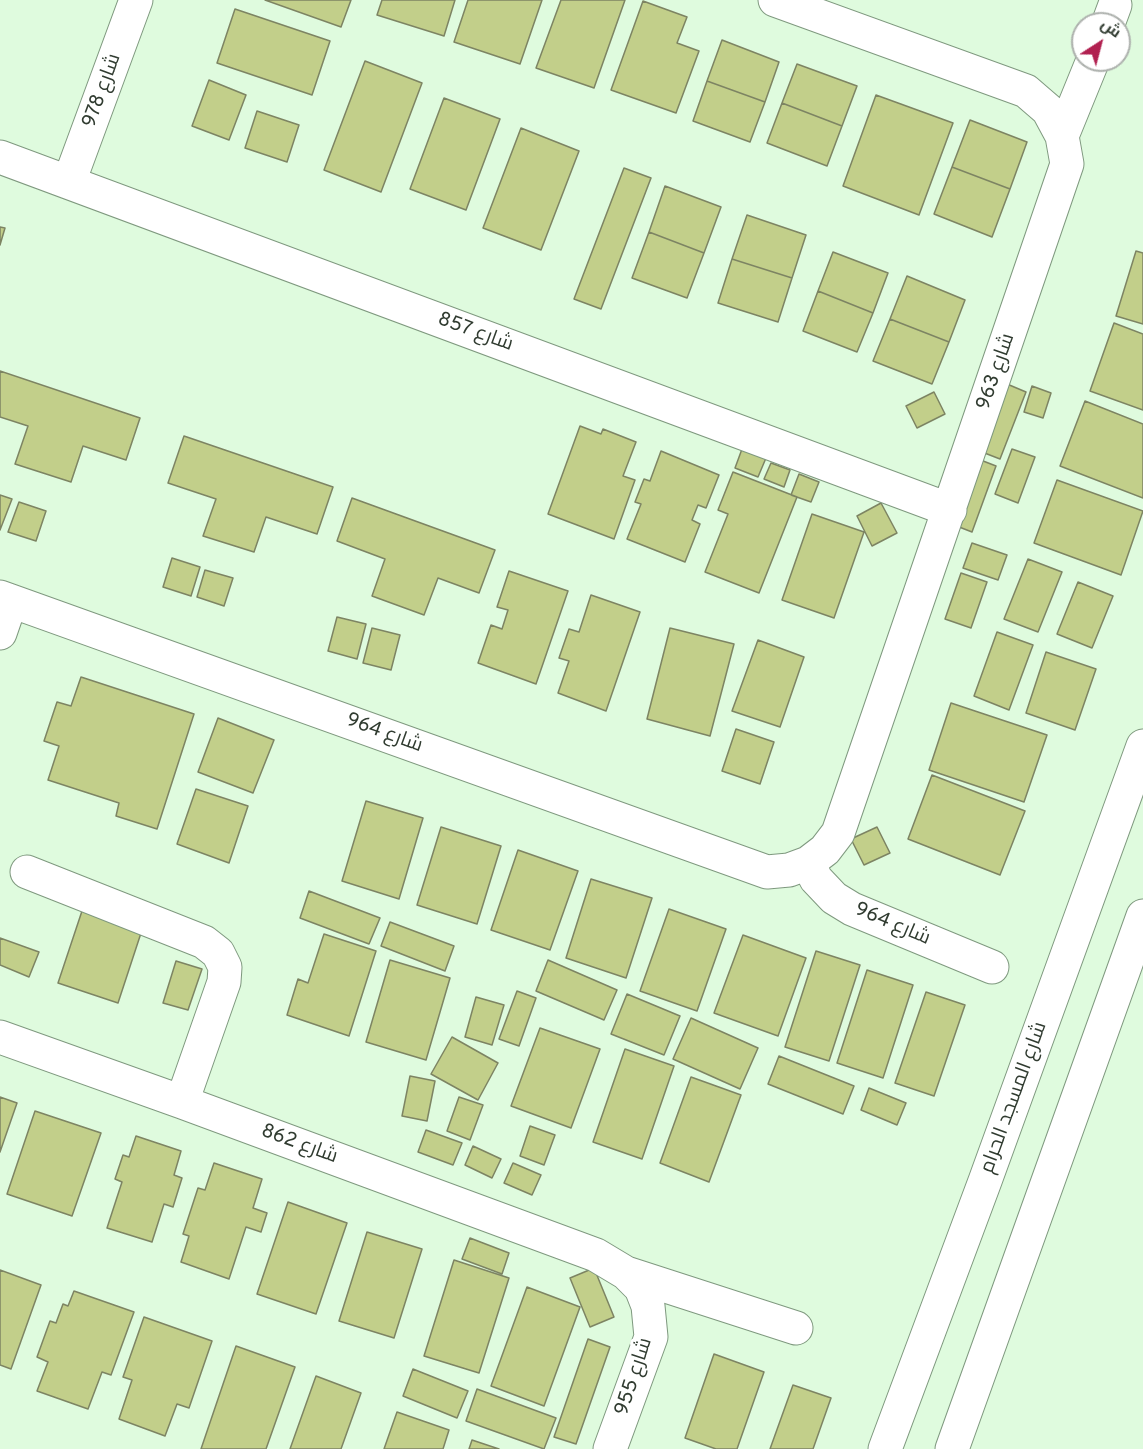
<!DOCTYPE html>
<meta charset="utf-8">
<style>
body{margin:0}
#map{position:relative;width:1143px;height:1449px;overflow:hidden;background:#dffbde;font-family:Overpass,Cairo,sans-serif}
canvas{display:block}
.north{position:absolute;left:1071px;top:12px;width:60px;height:60px;box-sizing:border-box;background:#fff;border:2px solid #adb1ad;border-radius:50%;rotate:36deg;font-size:16px;font-weight:700;line-height:24px;text-align:center;color:#313c31}
.north::after{content:'';display:block;margin:auto;width:21px;height:27px;background:#b12050;clip-path:polygon(50% 0,100% 100%,50% 72%,0 100%)}
</style>
<div id="map">
<canvas width="1143" height="1449"></canvas>
<div class="north">ش</div>
</div>
<script>
const c = document.querySelector('canvas').getContext('2d');
c.lineJoin = 'round';
function fill(path, color) { c.fillStyle = color; c.fill(path, 'evenodd'); }
const toPath = rows => new Path2D(rows.map(r => 'M' + r).join(''));
function strokePath(path, color, width, dash) { c.strokeStyle = color; c.lineWidth = width; c.lineCap = dash ? 'butt' : 'round'; c.setLineDash(dash || []); c.stroke(path); }
function drawText(font, color, halo, rows, align = 'center') {
  c.font = font + ' Overpass,Cairo,sans-serif'; c.lineWidth = 6; c.setLineDash([]); c.textBaseline = 'middle'; c.strokeStyle = halo; c.fillStyle = color; for (const [text, x, y, turn = 0] of rows) {
    c.save(); c.translate(x, y); c.rotate((+turn || 0) * Math.PI / 180); c.textAlign = isNaN(turn) ? turn : align; if (halo) c.strokeText(text, 0, 0); c.fillText(text, 0, 0); c.restore();
  }
}
const building = toPath([
 [265,0,351,0,341,27,265,0],
 [382,0,455,0,444,36,377,15,382,0],
 [468,0,542,0,520,64,454,42,468,0],
 [561,0,625,0,594,88,536,68,561,0],
 [643,1,687,17,677,43,699,51,676,113,611,90,643,1],
 [235,9,330,41,312,95,217,63,235,9],
 [722,40,779,62,765,102,707,81,722,40],
 [365,61,422,83,381,192,324,170,365,61],
 [797,64,857,86,842,126,782,103,797,64],
 [209,80,246,95,229,140,192,126,209,80],
 [707,81,765,102,750,142,693,121,707,81],
 [876,95,953,123,919,215,843,186,876,95],
 [444,98,500,119,466,210,410,189,444,98],
 [782,103,842,126,827,166,767,143,782,103],
 [257,111,299,125,287,162,245,148,257,111],
 [970,120,1027,142,1010,189,952,167,970,120],
 [521,128,579,151,541,250,483,228,521,128],
 [952,167,1010,189,992,237,934,214,952,167],
 [624,168,651,178,601,309,574,299,624,168],
 [665,186,721,207,704,253,649,232,665,186],
 [747,215,806,235,792,278,732,259,747,215],
 [0,227,5,228,0,245,0,227],
 [649,232,704,253,687,298,632,278,649,232],
 [1136,251,1143,253,1143,324,1116,316,1136,251],
 [833,252,888,273,873,313,818,291,833,252],
 [732,259,792,278,778,322,718,303,732,259],
 [907,276,965,300,949,342,890,319,907,276],
 [818,291,873,313,857,352,803,331,818,291],
 [890,319,949,342,932,384,873,361,890,319],
 [1114,323,1143,334,1143,410,1090,391,1114,323],
 [0,371,140,418,126,460,83,446,71,482,15,464,28,426,0,417,0,371],
 [1007,384,1026,392,1000,459,982,452,1007,384],
 [1032,386,1051,393,1043,418,1024,412,1032,386],
 [934,392,945,414,917,428,906,406,934,392],
 [1085,401,1143,424,1143,498,1060,466,1085,401],
 [580,426,601,434,603,429,636,442,623,476,635,480,614,539,548,514,580,426],
 [184,436,333,487,317,534,266,517,254,552,203,536,216,499,168,483,184,436],
 [742,449,766,458,758,477,735,468,742,449],
 [1012,449,1035,457,1018,503,995,494,1012,449],
 [661,451,719,475,706,508,698,505,692,520,700,524,685,562,627,539,641,504,635,502,644,479,650,481,661,451],
 [978,459,996,466,972,532,954,525,978,459],
 [771,463,790,470,784,487,764,479,771,463],
 [733,472,797,497,759,593,705,572,728,514,718,510,733,472],
 [799,474,819,482,811,502,791,495,799,474],
 [1057,480,1143,511,1121,575,1034,543,1057,480],
 [0,495,12,499,0,530,0,495],
 [352,498,495,550,479,593,438,578,424,615,372,596,385,559,337,541,352,498],
 [19,502,46,511,36,541,8,532,19,502],
 [881,503,897,533,872,546,857,516,881,503],
 [812,514,864,532,834,618,782,600,812,514],
 [972,543,1007,555,998,580,963,568,972,543],
 [172,558,200,567,191,596,163,587,172,558],
 [1028,559,1062,572,1038,632,1004,619,1028,559],
 [205,570,233,578,224,606,197,597,205,570],
 [509,571,568,591,536,684,478,663,491,625,502,629,508,610,497,607,509,571],
 [961,573,987,582,971,628,945,619,961,573],
 [1078,582,1113,596,1092,648,1057,634,1078,582],
 [591,595,640,612,606,711,558,693,569,661,559,658,569,629,579,632,591,595],
 [337,617,366,624,357,659,328,651,337,617],
 [372,628,400,635,391,670,363,663,372,628],
 [670,628,734,644,710,736,647,719,670,628],
 [997,632,1033,645,1009,710,974,696,997,632],
 [758,640,804,657,780,727,732,711,758,640],
 [1046,652,1096,669,1075,730,1026,713,1046,652],
 [81,677,194,714,157,829,116,816,119,803,48,780,59,746,44,741,57,702,71,706,81,677],
 [951,703,1047,735,1024,802,929,770,951,703],
 [218,718,274,740,253,793,198,772,218,718],
 [736,729,774,742,760,784,722,771,736,729],
 [932,775,1025,811,1000,875,908,839,932,775],
 [196,789,248,806,229,863,177,844,196,789],
 [366,801,423,818,399,899,342,881,366,801],
 [441,827,501,846,477,924,417,905,441,827],
 [877,827,890,853,864,865,851,839,877,827],
 [518,850,578,871,550,950,491,930,518,850],
 [591,879,652,898,626,978,566,958,591,879],
 [309,891,380,918,369,944,300,918,309,891],
 [669,909,726,929,697,1011,640,991,669,909],
 [82,911,142,930,118,1003,58,983,82,911],
 [390,922,454,946,445,971,381,946,390,922],
 [324,934,376,951,349,1036,287,1015,298,979,308,983,324,934],
 [743,935,806,958,778,1036,714,1013,743,935],
 [0,938,39,952,29,977,0,965,0,938],
 [816,951,860,965,829,1061,785,1047,816,951],
 [390,960,450,978,426,1060,366,1042,390,960],
 [548,960,617,990,604,1020,536,991,548,960],
 [176,961,202,969,188,1010,163,1003,176,961],
 [867,970,913,985,883,1078,837,1063,867,970],
 [517,991,536,998,519,1046,499,1039,517,991],
 [926,992,965,1005,934,1096,895,1083,926,992],
 [627,994,680,1016,664,1055,611,1034,627,994],
 [476,997,504,1005,492,1045,465,1037,476,997],
 [691,1018,758,1048,740,1089,673,1059,691,1018],
 [540,1028,600,1049,571,1128,511,1106,540,1028],
 [452,1037,498,1063,478,1100,431,1074,452,1037],
 [625,1049,674,1066,642,1159,593,1142,625,1049],
 [779,1056,854,1086,843,1114,768,1084,779,1056],
 [410,1076,435,1081,427,1121,402,1116,410,1076],
 [691,1077,741,1095,709,1182,660,1163,691,1077],
 [869,1088,906,1103,897,1125,861,1110,869,1088],
 [0,1097,17,1103,0,1152,0,1097],
 [459,1097,483,1105,470,1140,447,1131,459,1097],
 [35,1111,101,1133,72,1216,7,1194,35,1111],
 [530,1126,555,1135,544,1165,520,1156,530,1126],
 [426,1130,462,1143,453,1165,418,1152,426,1130],
 [136,1136,181,1151,174,1175,182,1178,173,1207,164,1204,152,1242,107,1228,122,1182,115,1179,123,1155,129,1157,136,1136],
 [473,1146,501,1159,492,1178,465,1165,473,1146],
 [214,1163,262,1179,253,1208,267,1213,261,1232,246,1227,229,1279,181,1262,189,1236,183,1234,198,1188,205,1190,214,1163],
 [513,1163,541,1175,532,1195,504,1183,513,1163],
 [288,1202,347,1223,316,1314,257,1294,288,1202],
 [367,1232,422,1249,394,1338,339,1321,367,1232],
 [470,1238,509,1253,502,1274,462,1259,470,1238],
 [454,1260,509,1278,479,1373,424,1356,454,1260],
 [594,1268,614,1317,590,1327,570,1278,594,1268],
 [0,1270,41,1285,11,1369,0,1365,0,1270],
 [527,1287,580,1307,544,1406,491,1386,527,1287],
 [74,1291,134,1312,111,1375,102,1372,88,1409,37,1391,48,1362,37,1357,50,1321,56,1323,63,1304,68,1306,74,1291],
 [144,1317,212,1341,189,1408,177,1404,165,1436,119,1419,132,1380,123,1377,144,1317],
 [588,1339,610,1347,576,1444,554,1437,588,1339],
 [236,1346,295,1367,266,1449,201,1449,236,1346],
 [714,1354,764,1372,737,1449,716,1449,685,1438,714,1354],
 [413,1369,468,1391,457,1418,403,1396,413,1369],
 [316,1376,361,1393,341,1449,290,1449,316,1376],
 [793,1385,831,1398,813,1449,770,1449,793,1385],
 [477,1389,556,1418,544,1449,466,1421,477,1389],
 [397,1412,449,1430,443,1449,384,1449,397,1412],
 [472,1440,499,1449,469,1449,472,1440]
]);
const minor = toPath([
 [1108,24,1115,5],
 [1062,136,1093,60],
 [0,157,950,510],
 [69,182,136,0],
 [0,597,767,872,789,870,808,863,825,850,838,833,1067,164,1062,136,1048,110,1026,91,775,0],
 [0,633,11,601],
 [808,863,816,879,834,898,852,909,992,967],
 [27,872,204,942,218,953,225,967,224,982,182,1102],
 [0,1037,182,1102,596,1255,626,1273,641,1288,648,1306,651,1337,610,1449],
 [626,1273,796,1328],
 [885,1449,985,1181,1143,746],
 [952,1449,1143,916]
]);
const streetNames = [
 ["شارع 978",103,91,-70],
 ["شارع 857",475,333,20],
 ["شارع 963",997,372,-71],
 ["شارع 964",384,734,20],
 ["شارع 964",892,925,23],
 ["شارع المسجد الحرام",1015,1098,-70],
 ["شارع 862",299,1145,20],
 ["شارع 955",635,1377,-72]
];
fill(building, '#c2cf8a');
strokePath(building, '#7d8463', 1.5);
strokePath(minor, '#7f997f', 35);
strokePath(minor, '#fff', 33);
drawText('20px', '#313c31', '#fff', streetNames);
</script>
